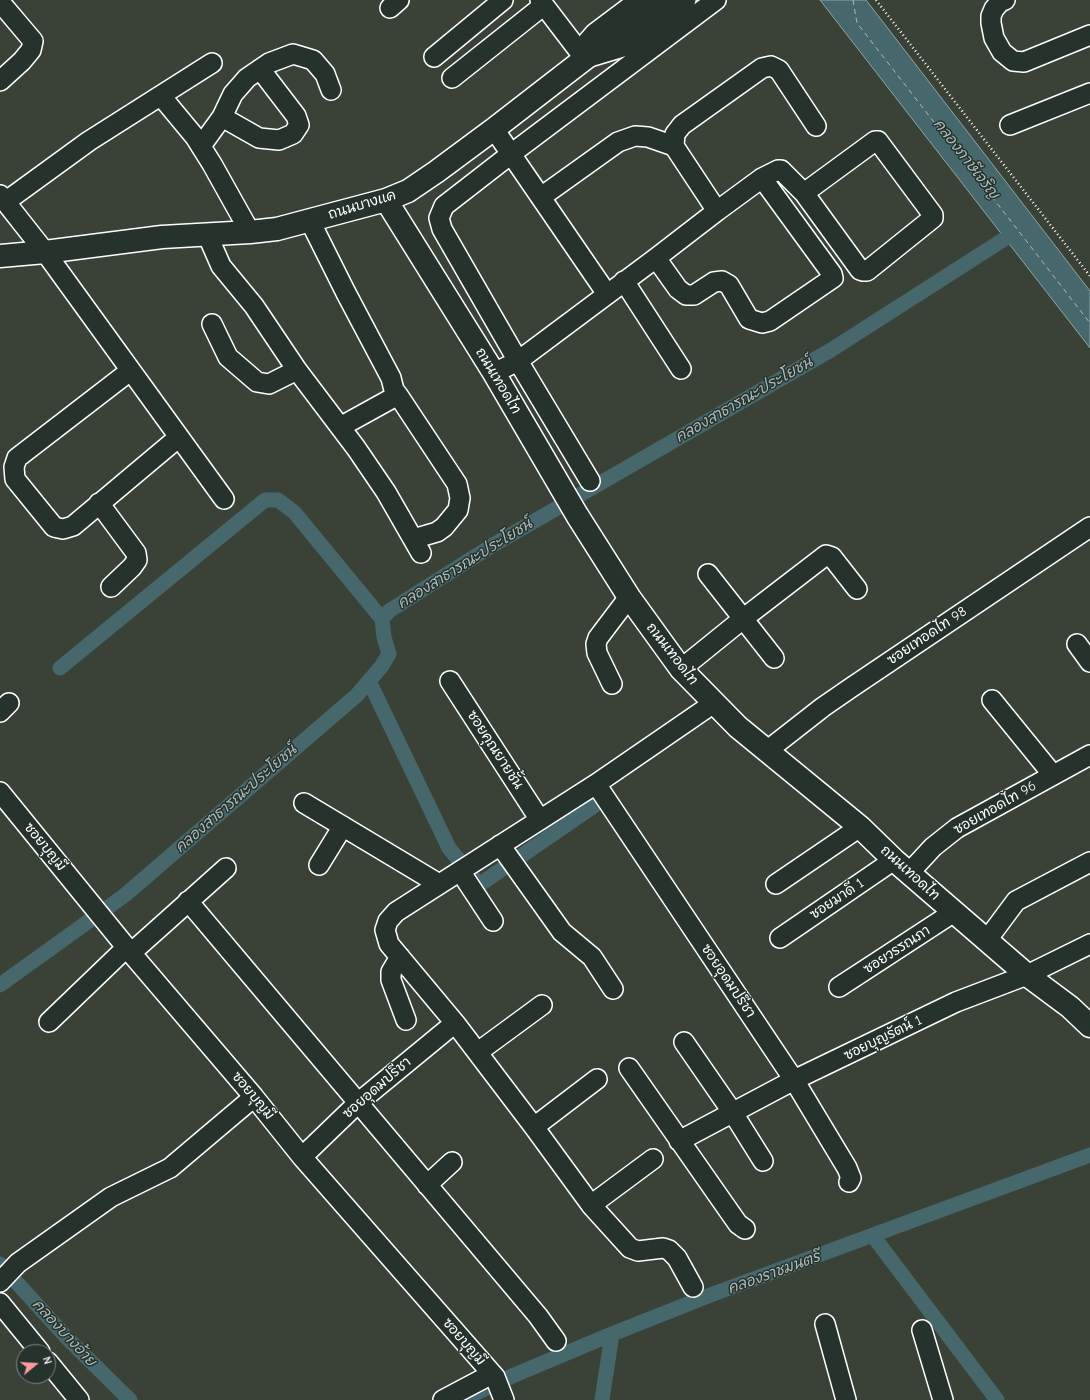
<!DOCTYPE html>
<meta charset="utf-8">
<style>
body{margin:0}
#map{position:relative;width:1090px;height:1400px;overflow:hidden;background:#3a4238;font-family:"Comic Neue",sans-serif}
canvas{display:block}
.north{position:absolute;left:16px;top:1344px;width:40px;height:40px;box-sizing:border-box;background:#26332d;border:1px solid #7d8581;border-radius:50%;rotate:72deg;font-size:11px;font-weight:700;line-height:16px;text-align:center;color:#fff}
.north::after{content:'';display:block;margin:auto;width:14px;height:18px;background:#ff9aa2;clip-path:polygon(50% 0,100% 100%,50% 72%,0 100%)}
</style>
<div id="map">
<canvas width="1090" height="1400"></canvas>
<div class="north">N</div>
</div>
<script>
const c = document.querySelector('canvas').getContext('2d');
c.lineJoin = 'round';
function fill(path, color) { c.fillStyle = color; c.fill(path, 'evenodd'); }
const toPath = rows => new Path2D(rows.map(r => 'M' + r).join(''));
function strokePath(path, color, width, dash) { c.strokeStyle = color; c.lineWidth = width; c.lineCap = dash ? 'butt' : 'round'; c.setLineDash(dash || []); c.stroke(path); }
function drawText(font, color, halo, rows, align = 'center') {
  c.font = font + ' "Comic Neue","Playpen Sans Thai",sans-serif'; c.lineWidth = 3; c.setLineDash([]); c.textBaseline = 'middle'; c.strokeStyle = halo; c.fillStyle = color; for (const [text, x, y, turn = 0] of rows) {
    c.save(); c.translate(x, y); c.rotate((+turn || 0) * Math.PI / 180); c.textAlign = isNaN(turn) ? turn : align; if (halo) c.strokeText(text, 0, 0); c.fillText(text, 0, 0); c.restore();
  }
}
const water = toPath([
 [820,0,866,0,1090,291,1090,348,820,0]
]);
const canal = toPath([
 [60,668,265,500,278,500,294,512,382,619],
 [369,681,449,848,479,885,598,803],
 [0,985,125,895,357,695,381,667,389,654,384,637,382,619,389,611,493,545,831,350,1020,229],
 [873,1236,997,1400],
 [0,1264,67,1338,130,1400],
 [462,1400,505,1379,612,1334,713,1294,1090,1155],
 [602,1400,612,1334]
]);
const ferry = toPath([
 [853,0,857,23,1090,323]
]);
const path = toPath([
 [876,0,1090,276]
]);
const minor = toPath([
 [540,0,585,59],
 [1005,0,1000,2,994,9,991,16,991,23,994,38,1002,52,1013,61,1024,62,1090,35],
 [0,2,33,41,31,50,22,61,0,81],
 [390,8,399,0],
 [434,57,503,0],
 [590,57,623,47,686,0],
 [585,59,588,41,595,33,639,0],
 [452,78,544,5],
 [161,96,195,137,212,164,250,232],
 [222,117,259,138,279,140,293,134,299,125,296,116,260,69],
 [1010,125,1090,93],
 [494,129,511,154,716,0],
 [201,146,222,117,233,94,247,78,269,63,293,54,313,60,325,74,331,90],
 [0,195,45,252,224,499],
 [541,197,618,142,635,136,648,137,674,146],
 [5,202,89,141,212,63],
 [717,211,674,146,675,134,682,125,762,68,771,66,779,70,816,126],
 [310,221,346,293,391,378,394,390,398,395,340,427],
 [207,234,221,266,254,306,297,370,356,448,386,492,421,553],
 [656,258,678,289,686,295,694,295,714,282,722,281,729,285,749,319,762,323,770,321,833,278,832,274,762,178],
 [624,281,681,369],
 [212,324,228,357,257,382,269,384,297,370],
 [130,371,17,458,14,467,15,479,54,527,63,529,73,526,179,437],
 [494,373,518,361,656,258,717,211,762,178,778,170,781,170,804,193,860,270,863,271,867,271,933,218,933,215,878,141,875,141,804,193],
 [398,395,457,484,460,498,458,510,444,527,437,532,413,539],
 [590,481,518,361,442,229,439,218,444,206,511,154,607,294],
 [99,503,136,553,137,560,132,567,111,587],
 [708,574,774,658],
 [1077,644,1090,662],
 [681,669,744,618,826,555,832,557,857,589],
 [450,681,540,820],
 [612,684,597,653,596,644,598,638,629,597],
 [992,700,1053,775],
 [0,712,9,703],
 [768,750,823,707,852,687,1090,527],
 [596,784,794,1080,847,1168,851,1178,849,1182],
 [0,792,131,953,254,1097,302,1157,495,1377,504,1400],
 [304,803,439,884],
 [500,845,562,932,592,957,613,989],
 [319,865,343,826],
 [460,871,493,921],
 [909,873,933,847,957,828,1090,755],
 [776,884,860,827],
 [188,901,538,1316,556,1341],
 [780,938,894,860],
 [987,940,1016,901,1090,862],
 [131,953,226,868],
 [400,957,391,972,391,980,406,1020],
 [839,987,954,912],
 [49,1022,127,947],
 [684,1042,733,1113,763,1161],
 [478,1052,542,1005],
 [629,1068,738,1224,745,1229],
 [534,1127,597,1079],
 [679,1141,794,1080,956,1002,1027,975,1090,944],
 [302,1157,359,1102,455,1023],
 [427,1185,452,1162],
 [591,1205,653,1159],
 [0,1282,18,1263,111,1197,170,1168,254,1097],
 [693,1287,677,1258,669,1250,663,1248,638,1251,630,1248,591,1205,534,1127,455,1023,389,944,385,930,388,921,396,912,596,784,714,703],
 [0,1303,40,1352],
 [825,1324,846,1400],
 [922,1330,943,1400],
 [48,1362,79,1400],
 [443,1400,492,1374]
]);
const major = toPath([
 [386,200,494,373,577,515,629,597,681,669,738,727,860,827,894,860,1027,975,1070,1007,1090,1026],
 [0,256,45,252,162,237,250,232,277,229,386,200,408,191,436,172,494,129,622,30,663,0]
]);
const streetNames = [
 ["ถนนบางแค",362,205,-17],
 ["ถนนเทอดไท",498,381,59],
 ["ซอยเทอดไท 98",927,636,-34],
 ["ถนนเทอดไท",672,654,52],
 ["ซอยคุณยายชั้น",495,750,57],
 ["ซอยเทอดไท 96",995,808,-30],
 ["ซอยบุญมี",45,847,51],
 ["ถนนเทอดไท",910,873,42],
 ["ซอยมาดี 1",837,899,-34],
 ["ซอยวรรณภา",897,950,-33],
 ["ซอยอุดมปรีชา",728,981,56],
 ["ซอยบุญรัตน์ 1",883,1038,-26],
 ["ซอยอุดมปรีชา",377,1088,-41],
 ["ซอยบุญมี",253,1096,50],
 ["ซอยบุญมี",464,1342,49]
];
const waterNames = [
 ["คลองภาษีเจริญ",966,159,52],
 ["คลองสาธารณะประโยชน์",744,400,-30],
 ["คลองสาธารณะประโยชน์",465,564,-32],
 ["คลองสาธารณะประโยชน์",236,799,-41],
 ["คลองราชมนตรี",774,1273,-20],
 ["คลองบางอ้าย",64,1333,47]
];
fill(water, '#46686c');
strokePath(water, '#90a4a7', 1);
strokePath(canal, '#46686c', 15);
strokePath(ferry, '#acbbbd', 1, [5, 4]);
strokePath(minor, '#fff', 22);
strokePath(major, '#fff', 25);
strokePath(path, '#fff', 2.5, [1, 3]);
strokePath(minor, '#26332d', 19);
strokePath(major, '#26332d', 22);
drawText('14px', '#fff', '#26332d', streetNames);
drawText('italic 15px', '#acbbbd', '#26332d', waterNames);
</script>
